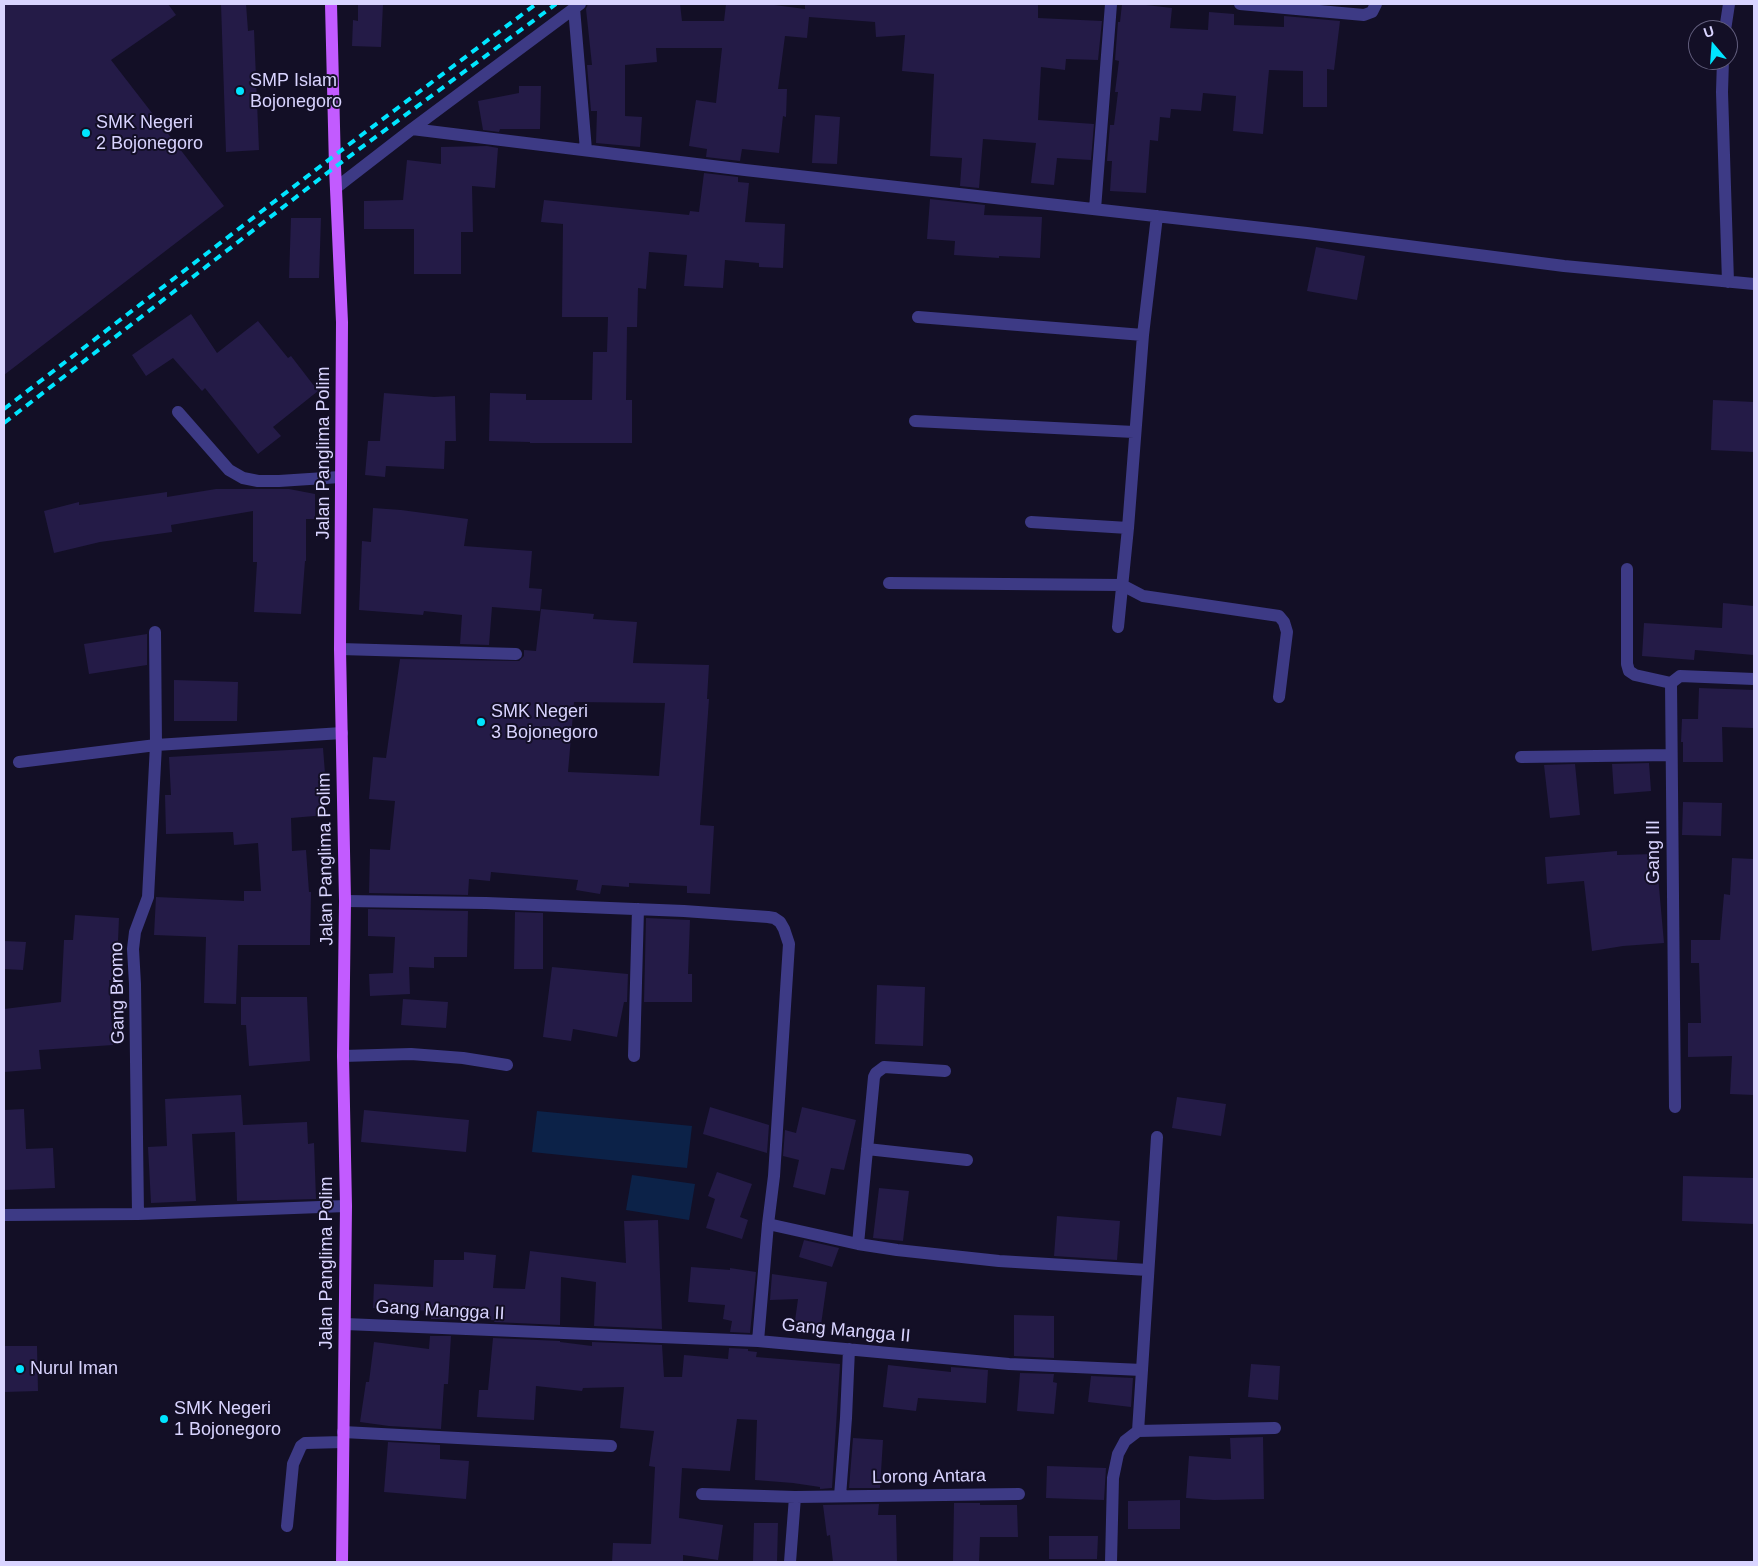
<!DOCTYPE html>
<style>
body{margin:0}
#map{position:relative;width:1758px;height:1566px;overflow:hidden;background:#130f26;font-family:Helvetica,sans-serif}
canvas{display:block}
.frame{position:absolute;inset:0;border:5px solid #d9d4ff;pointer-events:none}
.north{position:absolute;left:1688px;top:20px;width:50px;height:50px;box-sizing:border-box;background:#130f26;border:1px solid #625e7d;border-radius:50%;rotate:342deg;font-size:14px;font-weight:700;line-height:20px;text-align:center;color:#d9d4ff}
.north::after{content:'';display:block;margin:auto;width:18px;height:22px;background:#00e5ff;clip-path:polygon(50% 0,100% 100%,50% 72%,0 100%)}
</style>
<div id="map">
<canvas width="1758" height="1566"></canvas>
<div class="frame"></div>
<div class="north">U</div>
</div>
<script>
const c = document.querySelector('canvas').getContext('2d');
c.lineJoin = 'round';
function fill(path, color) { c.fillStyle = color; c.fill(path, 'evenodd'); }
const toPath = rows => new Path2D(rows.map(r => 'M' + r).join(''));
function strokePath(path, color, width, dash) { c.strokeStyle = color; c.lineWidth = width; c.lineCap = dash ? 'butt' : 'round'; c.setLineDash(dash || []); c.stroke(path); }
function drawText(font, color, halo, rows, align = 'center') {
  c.font = font + ' Helvetica,sans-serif'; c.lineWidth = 4; c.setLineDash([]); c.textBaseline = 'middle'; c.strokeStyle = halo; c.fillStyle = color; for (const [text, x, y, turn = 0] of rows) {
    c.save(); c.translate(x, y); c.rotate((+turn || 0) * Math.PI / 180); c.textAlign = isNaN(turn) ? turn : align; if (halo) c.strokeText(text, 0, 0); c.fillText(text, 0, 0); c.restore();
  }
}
const water = toPath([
 [537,1111,692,1126,687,1168,532,1152],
 [632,1175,695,1184,689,1220,626,1210]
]);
const building = toPath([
 [4,4,168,4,176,15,111,60,224,206,4,375],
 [221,4,246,4,248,31,254,30,259,150,226,152],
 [358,4,383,4,381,47,352,46,353,20,358,21],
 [588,4,680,4,682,21,724,21,726,4,767,4,805,9,805,4,1038,4,1038,18,1102,21,1098,60,1066,59,1065,70,1041,67,1038,120,1094,124,1091,160,1057,158,1054,185,1031,183,1036,143,983,139,979,188,960,186,962,158,930,156,934,74,902,71,905,35,876,37,875,22,809,17,807,38,785,36,778,89,787,89,786,117,783,116,779,153,742,149,740,161,706,157,707,149,689,146,696,100,716,103,722,48,656,48,657,62,625,65,625,116,642,117,640,147,596,143,597,111,591,111,587,65,592,65,586,9],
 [1122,4,1146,4,1146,5,1172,8,1170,28,1208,30,1209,12,1234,14,1234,25,1284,27,1284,16,1340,21,1334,70,1327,69,1327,107,1303,107,1303,71,1269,70,1263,134,1233,131,1236,96,1203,93,1201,111,1171,109,1170,118,1160,117,1158,141,1150,140,1146,193,1110,191,1112,161,1107,161,1110,125,1114,125,1118,92,1115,92,1119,61,1115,60,1118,22,1120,22],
 [519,86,541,86,540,129,500,129,499,132,483,130,478,101,519,93],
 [815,115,840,117,837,164,812,163],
 [487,146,498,148,495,188,472,186,473,232,461,232,461,274,414,274,414,229,364,229,364,201,403,200,407,160,441,164,441,147],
 [704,173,738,177,738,182,749,183,745,222,785,224,783,268,759,267,759,263,725,260,723,288,684,286,687,255,649,252,646,289,638,288,637,327,627,327,626,400,632,400,632,443,530,443,530,442,489,441,490,393,526,394,526,400,592,400,593,352,607,352,608,317,562,317,563,224,541,222,544,200,689,215,690,211,699,212],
 [930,199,985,205,984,215,1042,217,1040,258,999,256,999,258,954,255,955,241,927,239],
 [291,218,321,218,319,278,289,278],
 [1316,247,1365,256,1357,300,1307,291],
 [191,314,217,353,258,321,288,358,291,356,318,391,273,427,281,436,258,454,205,388,202,391,173,358,146,376,132,355],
 [384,393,434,397,455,396,456,441,445,441,444,469,386,466,385,477,365,475,368,441,380,441],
 [1713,400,1754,402,1754,452,1711,450],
 [216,489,289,489,315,494,315,519,306,519,306,561,305,561,301,614,254,612,257,562,253,562,253,511,171,525,172,532,100,542,54,553,44,511,79,502,79,505,167,492,167,497],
 [373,508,401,510,468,519,464,546,532,551,529,588,542,589,540,611,492,607,489,645,460,644,462,615,424,611,423,615,359,610,362,541,371,542],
 [1723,603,1754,606,1754,655,1695,650,1694,660,1642,656,1644,623,1722,628],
 [541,609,594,614,593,619,637,622,633,663,709,665,707,699,709,699,700,825,714,826,710,894,687,893,687,886,629,883,629,887,602,885,600,894,576,890,578,880,491,872,490,881,469,879,468,895,369,893,370,849,390,850,395,801,369,799,373,757,386,758,400,659,519,661,524,656,524,650,536,651],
 [574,702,665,703,659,776,568,772],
 [147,634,147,665,89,674,84,644],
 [174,680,238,682,237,721,174,721],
 [1699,688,1754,690,1754,728,1722,727,1723,762,1683,762,1683,742,1681,742,1682,719,1698,719],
 [323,748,326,786,324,786,326,815,291,818,292,851,306,850,309,892,311,892,310,945,238,945,236,1004,204,1003,206,937,154,935,156,897,244,901,244,891,261,891,258,843,234,845,233,832,166,834,165,795,171,795,169,757],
 [1649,763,1651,791,1614,794,1612,764],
 [1575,764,1580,815,1550,818,1544,765],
 [1683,802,1722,803,1721,836,1682,835],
 [1617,851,1617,855,1656,854,1664,943,1623,946,1592,951,1584,881,1547,884,1545,857],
 [1732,858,1754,859,1754,1095,1730,1094,1732,1056,1688,1057,1688,1023,1701,1023,1699,963,1691,963,1691,940,1720,940,1724,894,1730,895],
 [368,909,468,911,467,957,434,957,434,968,409,967,410,994,370,996,369,974,393,973,395,937,368,936],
 [515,912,543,913,543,969,514,969],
 [75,915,119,918,118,941,115,941,114,980,109,980,113,1045,39,1050,41,1069,4,1072,4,1009,61,1002,64,940,73,940],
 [646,918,690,920,688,974,692,974,692,1002,644,1002],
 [4,941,26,942,23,970,4,969],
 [552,967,628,974,627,1002,624,1002,617,1037,573,1029,571,1041,543,1037],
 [877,985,925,987,923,1046,875,1044],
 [241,997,307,997,310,1061,249,1066,246,1025,241,1025],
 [403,999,448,1002,446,1028,401,1025],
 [241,1095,243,1125,307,1122,308,1144,314,1143,316,1199,237,1201,235,1132,192,1134,196,1201,151,1203,148,1147,167,1146,165,1099],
 [1177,1097,1226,1104,1221,1136,1172,1128],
 [710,1107,769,1125,767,1153,703,1134],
 [802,1107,856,1120,844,1170,831,1168,825,1195,793,1187,799,1160,783,1156,785,1130,796,1133],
 [24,1109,26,1149,53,1148,55,1188,4,1190,4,1110],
 [364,1110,469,1120,466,1152,361,1142],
 [717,1172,752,1184,740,1217,748,1220,742,1239,706,1228,715,1199,708,1196],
 [1683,1176,1754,1178,1754,1224,1682,1221],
 [879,1188,909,1191,903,1241,873,1238],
 [1057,1216,1120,1221,1117,1260,1054,1256],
 [658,1220,662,1329,594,1326,596,1282,561,1277,560,1325,494,1322,495,1320,431,1319,431,1311,373,1308,374,1284,433,1287,434,1260,464,1260,464,1252,496,1255,493,1288,525,1289,530,1251,626,1263,624,1221],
 [804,1240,839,1248,832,1267,799,1257],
 [691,1267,730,1270,730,1268,756,1272,750,1333,730,1332,732,1321,723,1319,725,1305,688,1302],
 [772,1274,827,1282,821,1325,795,1321,798,1299,770,1300],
 [1014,1315,1054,1316,1054,1358,1014,1356],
 [430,1336,451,1336,448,1384,444,1384,441,1429,389,1426,360,1422,366,1382,369,1382,374,1342,429,1349],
 [493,1338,560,1341,560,1342,592,1346,592,1342,662,1345,664,1377,682,1377,684,1355,728,1359,729,1348,748,1349,748,1351,757,1352,756,1357,840,1364,832,1488,820,1489,820,1487,793,1483,755,1480,757,1420,737,1419,730,1471,682,1468,679,1518,723,1525,718,1560,683,1555,683,1562,612,1562,613,1543,651,1544,655,1467,649,1466,654,1431,620,1428,624,1387,583,1388,582,1391,536,1386,534,1420,477,1417,479,1390,488,1390],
 [4,1346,37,1346,38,1391,4,1392],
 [1251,1364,1280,1366,1278,1400,1248,1397],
 [888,1365,951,1372,951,1367,988,1370,986,1403,918,1398,916,1411,883,1407],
 [1020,1373,1054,1374,1053,1382,1057,1383,1054,1414,1017,1411],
 [1091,1376,1133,1378,1131,1407,1088,1402],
 [1263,1437,1264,1499,1214,1500,1186,1498,1189,1456,1231,1459,1230,1438],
 [853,1438,883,1440,880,1488,849,1488],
 [388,1442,440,1445,440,1459,469,1461,466,1499,384,1492],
 [1047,1466,1106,1468,1104,1500,1046,1498],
 [1180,1500,1180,1529,1128,1529,1128,1501],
 [954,1503,980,1503,980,1505,1017,1505,1018,1537,980,1537,979,1562,953,1562],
 [879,1504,878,1515,896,1515,897,1562,833,1562,830,1535,827,1536,823,1505],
 [754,1523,778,1523,777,1562,753,1562],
 [1049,1536,1098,1536,1097,1559,1049,1559]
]);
const minor = toPath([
 [1240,4,1364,15,1372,12,1376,4],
 [574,8,586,150],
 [1725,30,1729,4],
 [1723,60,1722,92,1728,282],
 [412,129,580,4],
 [337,187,412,129,745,170,1307,233,1564,266,1754,284],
 [1095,209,1111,4],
 [918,317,1143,335],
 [178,412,229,470,243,478,258,481,279,481,340,477],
 [915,421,1134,432],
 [1031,522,1128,528],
 [1627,569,1627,664,1629,671,1635,675,1671,683],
 [889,583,1122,585,1143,596,1279,616,1284,622,1287,632,1279,697],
 [1118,627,1128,528,1143,335,1157,216],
 [340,649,516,654],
 [1521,757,1671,755],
 [19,762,156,745,342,733],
 [345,901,486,903,684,911,768,917,774,918,780,922,784,929,789,944,774,1176,768,1224,758,1341],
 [343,1056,411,1054,463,1058,507,1065],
 [634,1056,638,909],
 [1675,1107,1671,683,1680,676,1754,679],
 [867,1149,967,1160],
 [138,1214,346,1206],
 [4,1215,138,1214,135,984,133,949,135,932,148,897,156,745,155,632],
 [768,1224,858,1244,897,1250,999,1261,1148,1270],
 [858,1244,874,1077,876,1073,884,1067,945,1071],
 [345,1324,758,1341,1009,1364,1142,1370,1138,1431,1125,1441,1118,1454,1113,1478,1111,1562],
 [1142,1370,1157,1137],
 [1138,1431,1275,1428],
 [343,1432,611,1446],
 [702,1494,795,1497,1019,1494],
 [840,1496,846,1418,849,1349],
 [287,1526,293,1464,301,1446,305,1443,343,1442],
 [790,1562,795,1497]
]);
const major = toPath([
 [331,4,335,167,342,322,340,649,345,901,343,1056,346,1206,342,1562]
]);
const rail = toPath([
 [4,409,335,155,536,4],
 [4,423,335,167,556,4]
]);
const markers = [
 [240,91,5,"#00e5ff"],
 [86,133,5,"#00e5ff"],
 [481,722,5,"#00e5ff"],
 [20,1369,5,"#00e5ff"],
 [164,1419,5,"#00e5ff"]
];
const poiNames = [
 ["SMP Islam",250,81],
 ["Bojonegoro",250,102],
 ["SMK Negeri",96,123],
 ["2 Bojonegoro",96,144],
 ["SMK Negeri",491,712],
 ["3 Bojonegoro",491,733],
 ["Nurul Iman",30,1369],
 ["SMK Negeri",174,1409],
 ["1 Bojonegoro",174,1430]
];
const streetNames = [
 ["Jalan Panglima Polim",324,453,-90],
 ["Gang III",1654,852,-90],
 ["Jalan Panglima Polim",326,859,-91],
 ["Gang Bromo",118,993,-91],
 ["Jalan Panglima Polim",327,1263,-90],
 ["Gang Mangga II",440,1311,3],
 ["Gang Mangga II",846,1331,5],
 ["Lorong Antara",929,1477,-1]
];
fill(water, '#0c2248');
fill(building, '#241b47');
strokePath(minor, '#3d3a85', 12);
strokePath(major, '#c25bff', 12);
strokePath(rail, '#00e5ff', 4, [8, 6]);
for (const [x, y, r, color] of markers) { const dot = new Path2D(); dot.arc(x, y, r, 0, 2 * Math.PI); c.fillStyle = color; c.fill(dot); strokePath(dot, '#130f26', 2); }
drawText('18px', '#d9d4ff', '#130f26', poiNames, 'left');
drawText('18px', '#d9d4ff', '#130f26', streetNames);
</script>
